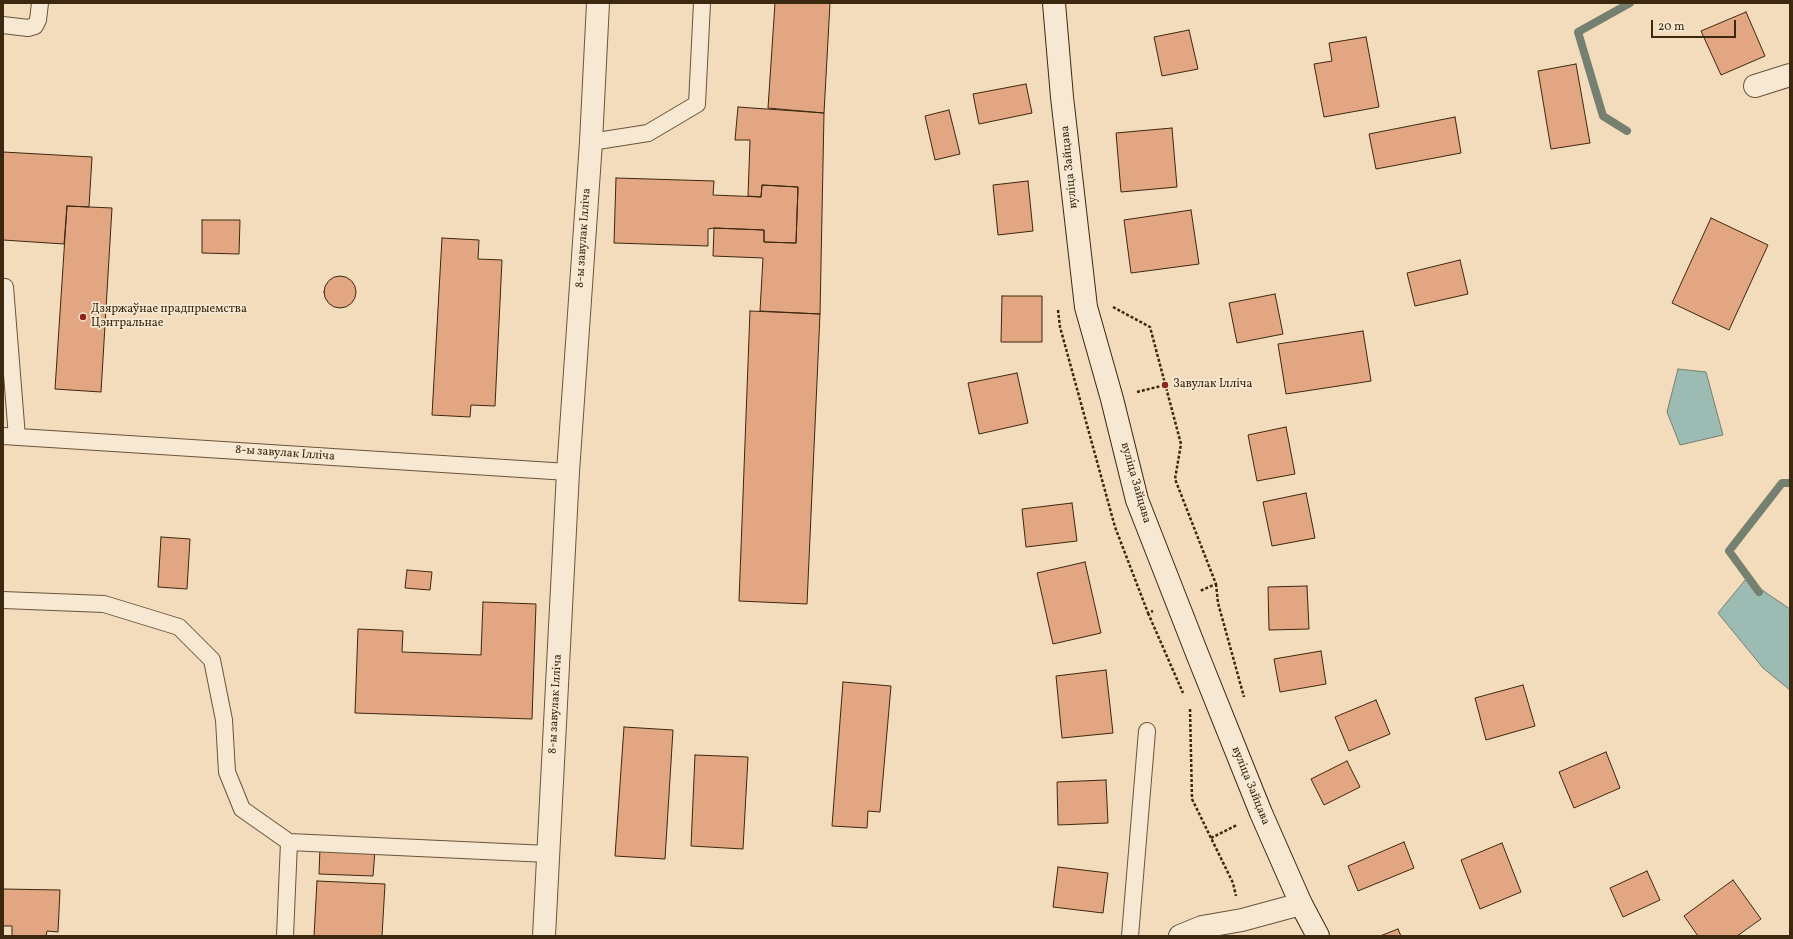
<!DOCTYPE html>
<meta charset="utf-8">
<style>
body{margin:0}
#map{position:relative;width:1793px;height:939px;overflow:hidden;background:#f2dcbb;font-family:Vollkorn,serif}
canvas{display:block}
.frame{position:absolute;inset:0;border:4px solid #3c270f;pointer-events:none}
.scale{position:absolute;left:1651px;top:20px;width:85px;height:18px;box-sizing:border-box;border:2px solid #3c270f;border-top:0;padding-left:5px;font-size:12px;line-height:14px;white-space:nowrap;color:#3c270f;-webkit-text-stroke:3px #f7e8d3;paint-order:stroke}
</style>
<div id="map">
<canvas width="1793" height="939"></canvas>
<div class="frame"></div>
<div class="scale">20 m</div>
</div>
<script>
const c = document.querySelector('canvas').getContext('2d');
c.lineJoin = 'round';
function fill(path, color) { c.fillStyle = color; c.fill(path, 'evenodd'); }
const toPath = rows => new Path2D(rows.map(r => 'M' + r).join(''));
function strokePath(path, color, width, dash) { c.strokeStyle = color; c.lineWidth = width; c.lineCap = dash ? 'butt' : 'round'; c.setLineDash(dash || []); c.stroke(path); }
function drawText(font, color, halo, rows, align = 'center') {
  c.font = font + ' Vollkorn,serif'; c.lineWidth = 3.5; c.setLineDash([]); c.textBaseline = 'middle'; c.strokeStyle = halo; c.fillStyle = color; for (const [text, x, y, turn = 0] of rows) {
    c.save(); c.translate(x, y); c.rotate((+turn || 0) * Math.PI / 180); c.textAlign = isNaN(turn) ? turn : align; if (halo) c.strokeText(text, 0, 0); c.fillText(text, 0, 0); c.restore();
  }
}
const water = toPath([
 [1678,369,1706,372,1723,435,1680,445,1667,412,1678,369],
 [1746,579,1790,609,1790,690,1763,668,1718,613,1746,579]
]);
const stream = toPath([
 [1627,131,1603,116,1578,32,1630,3],
 [1759,592,1729,551,1782,483,1790,483]
]);
const building = toPath([
 [775,3,830,3,824,113,768,108,775,3],
 [1746,12,1765,56,1721,75,1701,31,1746,12],
 [1189,30,1198,69,1162,76,1154,37,1189,30],
 [1366,37,1379,107,1324,117,1314,64,1332,61,1329,43,1366,37],
 [1576,64,1590,143,1551,149,1538,71,1576,64],
 [1026,84,1032,113,979,124,973,94,1026,84],
 [738,107,824,113,820,314,760,311,763,258,713,256,714,228,764,230,764,242,796,243,798,187,762,185,761,197,748,196,750,140,735,140,738,107],
 [949,110,960,154,935,160,925,116,949,110],
 [1455,117,1461,153,1376,169,1369,134,1455,117],
 [1172,128,1177,187,1121,192,1116,133,1172,128],
 [3,152,92,157,89,207,67,206,64,244,3,240,3,152],
 [616,178,714,181,713,195,761,197,762,185,798,187,796,243,764,242,764,230,714,228,708,229,708,246,614,243,616,178],
 [1028,181,1033,231,998,235,993,185,1028,181],
 [67,206,112,208,101,392,55,389,67,206],
 [1191,210,1199,264,1131,273,1124,220,1191,210],
 [1711,218,1768,245,1729,330,1672,303,1711,218],
 [202,220,240,220,239,254,202,253,202,220],
 [442,238,479,240,478,259,502,260,495,406,471,405,470,417,432,415,442,238],
 [1460,260,1468,294,1415,306,1407,273,1460,260],
 '324 292a16 16 0 1 1 32 0a16 16 0 1 1-32 0Z',
 [1275,294,1283,334,1237,343,1229,303,1275,294],
 [1002,296,1042,296,1042,342,1001,342,1002,296],
 [750,311,820,314,807,604,739,601,750,311],
 [1363,331,1371,381,1286,394,1278,344,1363,331],
 [1017,373,1028,423,979,434,968,383,1017,373],
 [1286,427,1295,474,1257,481,1248,435,1286,427],
 [1306,493,1315,538,1272,546,1263,502,1306,493],
 [1072,503,1077,541,1026,547,1022,509,1072,503],
 [161,537,190,539,187,589,158,587,161,537],
 [1085,562,1101,633,1053,644,1037,573,1085,562],
 [407,570,432,572,430,590,405,588,407,570],
 [1307,586,1309,629,1269,630,1268,587,1307,586],
 [483,602,536,604,532,719,355,713,358,629,403,631,402,652,481,655,483,602],
 [1321,651,1326,684,1280,692,1274,659,1321,651],
 [1106,670,1113,733,1062,738,1056,676,1106,670],
 [843,682,891,686,880,812,868,811,867,828,832,826,843,682],
 [1523,685,1535,726,1486,740,1475,698,1523,685],
 [1376,700,1390,734,1349,751,1335,717,1376,700],
 [624,727,673,730,665,859,615,856,624,727],
 [1606,752,1620,788,1574,808,1559,772,1606,752],
 [695,755,748,757,743,849,691,846,695,755],
 [1347,761,1360,787,1324,805,1311,779,1347,761],
 [1106,780,1108,823,1058,825,1057,782,1106,780],
 [1404,842,1414,868,1358,891,1348,866,1404,842],
 [1502,843,1521,892,1480,909,1461,860,1502,843],
 [320,848,375,850,373,876,319,874,320,848],
 [1058,867,1108,873,1103,913,1053,907,1058,867],
 [1647,871,1660,900,1623,917,1610,888,1647,871],
 [1733,880,1761,919,1737,936,1698,936,1684,916,1733,880],
 [317,881,385,884,382,936,314,936,317,881],
 [3,889,60,890,58,932,47,931,46,936,12,936,12,926,3,926,3,889],
 [1398,929,1401,936,1380,936,1398,929]
]);
const path = toPath([
 [1113,307,1150,327,1181,444,1175,479,1216,584,1200,591],
 [1058,310,1060,327,1115,527,1148,613,1153,611],
 [1137,392,1165,385],
 [1216,584,1218,603,1244,697],
 [1148,613,1183,693],
 [1190,709,1192,799,1233,883,1236,896],
 [1211,838,1237,825]
]);
const lane = toPath([
 [3,25,28,28,35,26,38,20,40,3],
 [591,142,648,133,697,104,702,3],
 [3,287,5,287,17,437],
 [3,436,568,472],
 [3,600,104,604,179,627,212,660,224,720,227,772,242,809,289,842,548,854],
 [285,936,289,842],
 [1130,936,1147,731]
]);
const street = toPath([
 [1755,86,1790,75],
 [544,936,568,472,591,142,598,3],
 [1180,936,1202,927,1242,920,1301,904]
]);
const secondary = toPath([
 [1054,3,1062,97,1086,307,1112,399,1137,500,1198,656,1261,813,1301,904,1318,936]
]);
const markers = [
 [83,317,4,"#8f2418"],
 [1165,385,4,"#8f2418"]
];
const streetNames = [
 ["вуліца Зайцава",1070,167,-96],
 ["8-ы завулак Ілліча",584,238,-86],
 ["8-ы завулак Ілліча",285,454,4],
 ["вуліца Зайцава",1135,483,74],
 ["8-ы завулак Ілліча",556,704,-87],
 ["вуліца Зайцава",1250,786,68]
];
const poiNames = [
 ["Дзяржаўнае прадпрыемства",91,310],
 ["Цэнтральнае",91,324],
 ["Завулак Ілліча",1173,385]
];
fill(water, '#9bbbb3');
strokePath(water, '#758071', 1);
strokePath(stream, '#758071', 8);
fill(building, '#e3a683');
strokePath(building, '#3c270f', 1);
strokePath(lane, '#6a543a', 18);
strokePath(street, '#6a543a', 24);
strokePath(secondary, '#3c270f', 24);
strokePath(path, '#3c270f', 2.5, [3, 2]);
strokePath(lane, '#f7e8d3', 16);
strokePath(street, '#f7e8d3', 22);
strokePath(secondary, '#f7e8d3', 22);
for (const [x, y, r, color] of markers) { const dot = new Path2D(); dot.arc(x, y, r, 0, 2 * Math.PI); c.fillStyle = color; c.fill(dot); strokePath(dot, '#f7e8d3', 1.5); }
drawText('12px', '#3c270f', '#f7e8d3', streetNames);
drawText('12px', '#3c270f', '#f7e8d3', poiNames, 'left');
</script>
